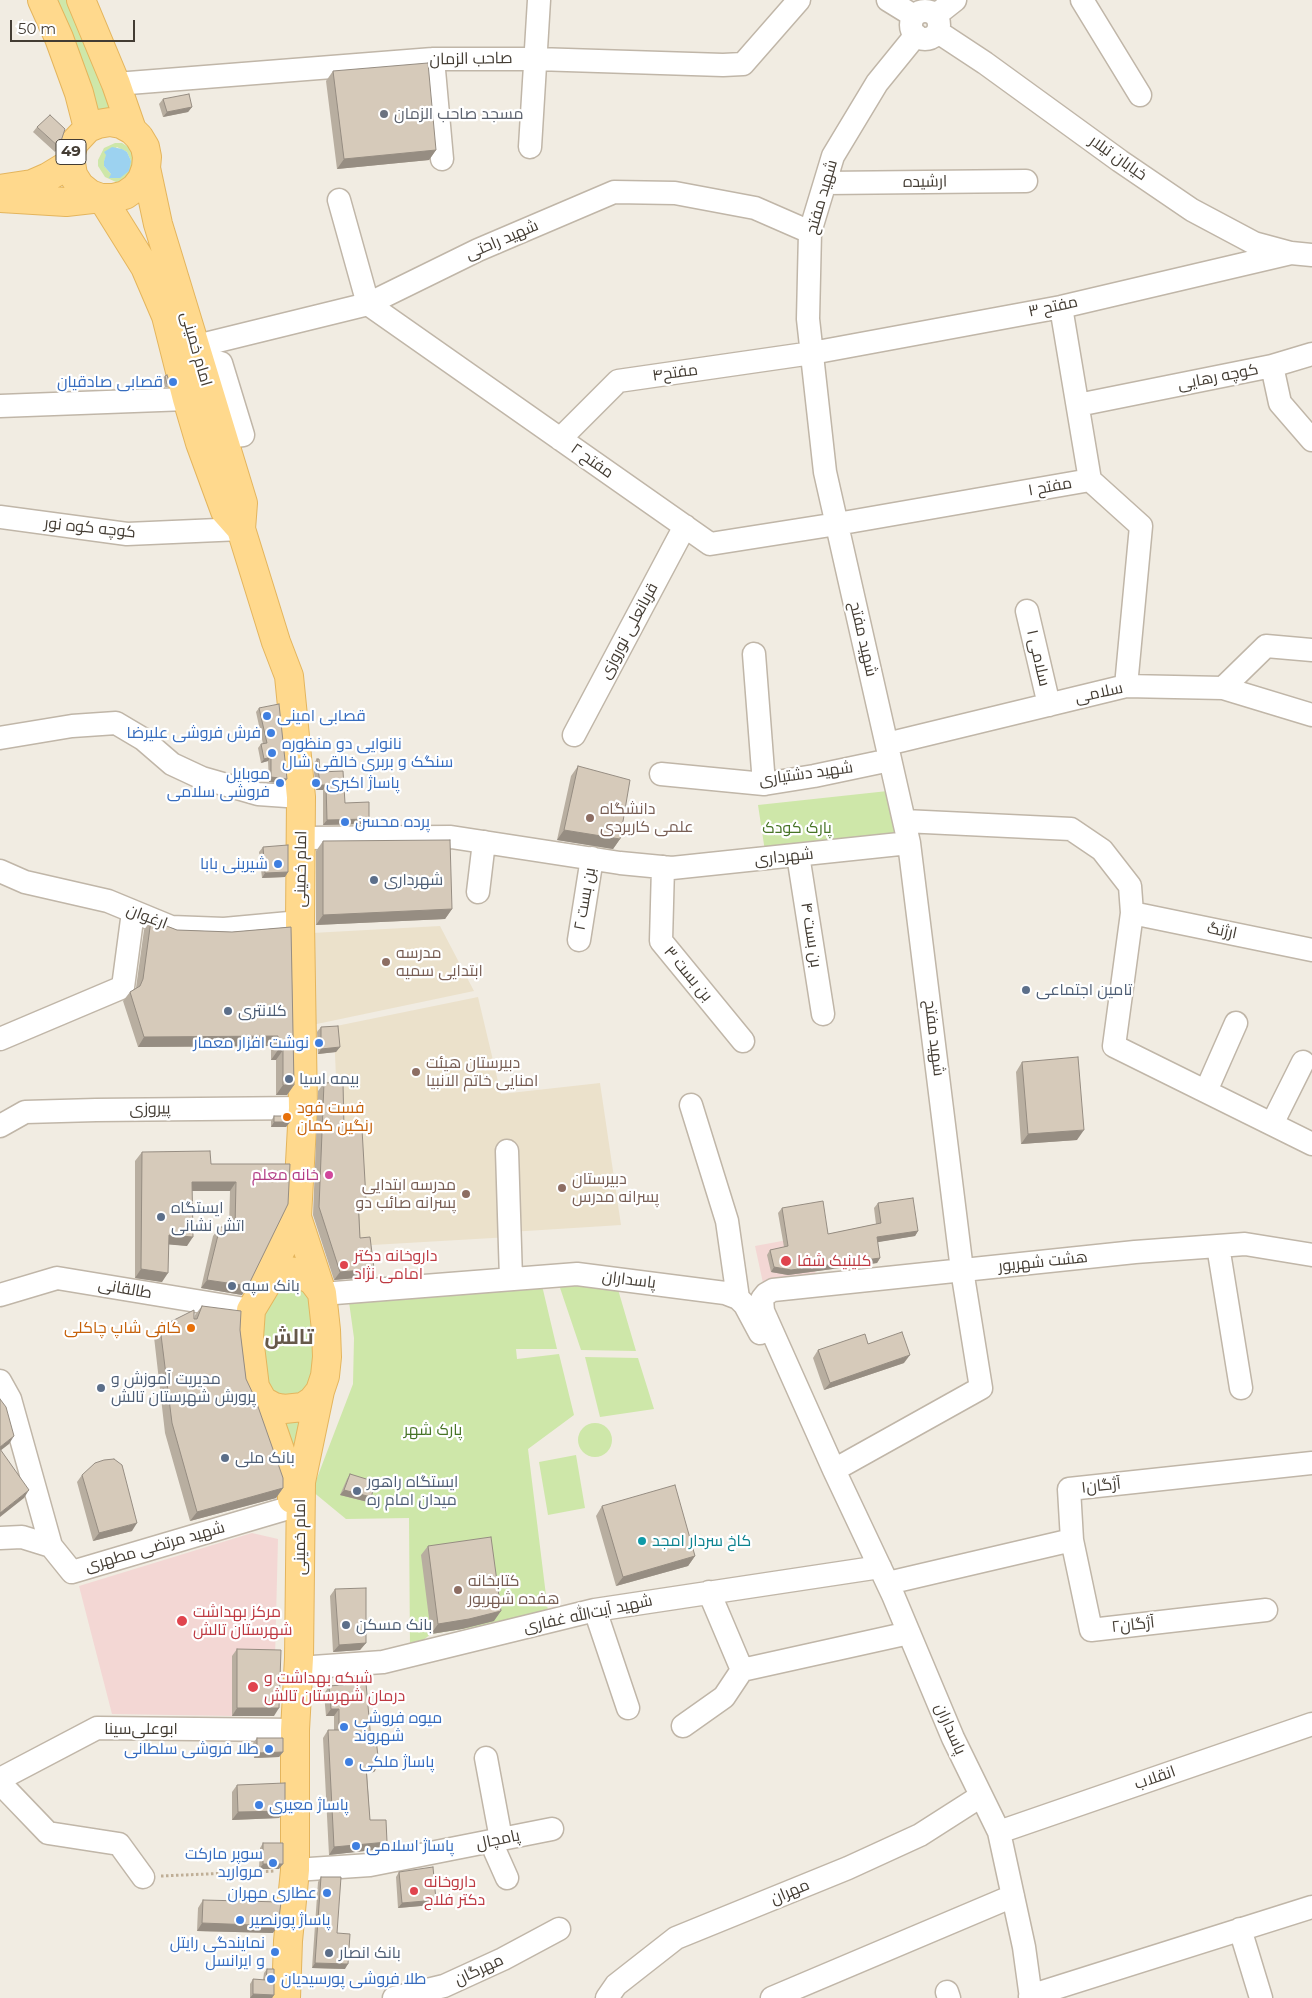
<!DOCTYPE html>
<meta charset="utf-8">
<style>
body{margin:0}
#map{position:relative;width:1312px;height:1998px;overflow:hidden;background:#f1ece2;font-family:Montserrat,sans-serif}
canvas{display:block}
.scale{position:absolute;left:10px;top:20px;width:125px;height:22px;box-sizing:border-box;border:2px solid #433c33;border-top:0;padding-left:6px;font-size:15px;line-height:18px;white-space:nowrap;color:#433c33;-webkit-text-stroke:4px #fff;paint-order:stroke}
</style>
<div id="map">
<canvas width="1312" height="1998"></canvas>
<div class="scale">50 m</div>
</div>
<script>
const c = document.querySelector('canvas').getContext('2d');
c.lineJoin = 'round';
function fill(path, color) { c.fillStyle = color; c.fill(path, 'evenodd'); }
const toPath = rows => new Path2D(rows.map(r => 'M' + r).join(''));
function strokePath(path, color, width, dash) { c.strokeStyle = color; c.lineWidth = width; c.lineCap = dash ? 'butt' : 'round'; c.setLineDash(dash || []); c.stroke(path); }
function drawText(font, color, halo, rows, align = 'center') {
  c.font = font + ' Montserrat,Cairo,sans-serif'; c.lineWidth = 4.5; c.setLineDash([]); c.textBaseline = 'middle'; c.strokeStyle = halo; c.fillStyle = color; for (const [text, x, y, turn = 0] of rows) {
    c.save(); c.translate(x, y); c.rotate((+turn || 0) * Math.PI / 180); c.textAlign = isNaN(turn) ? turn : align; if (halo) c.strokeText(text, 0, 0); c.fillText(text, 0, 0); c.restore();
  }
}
const education = toPath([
 [440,926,474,991,312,1025,312,933],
 [478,997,501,1094,600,1083,621,1225,510,1232,510,1237,355,1246,331,1138,302,1139,302,1126,338,1124,334,1031,302,1033]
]);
const medical = toPath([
 [809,1236,816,1276,763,1283,755,1246],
 [252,1533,278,1539,275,1658,232,1656,232,1716,112,1714,79,1586]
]);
const green = toPath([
 [42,0,75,0,127,128,94,122],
 [115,143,122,143,133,150,136,168,123,181,116,182,105,177,98,166,98,160,104,148],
 [117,147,127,152,131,161,111,174,104,166,104,161,107,155],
 [897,790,909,843,766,858,758,805],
 [297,1218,326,1330,292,1485,263,1401,261,1290],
 [556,1276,617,1286,636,1351,581,1350],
 [540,1277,557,1349,516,1349,517,1359,559,1354,574,1415,528,1449,550,1628,495,1624,431,1634,410,1650,409,1518,346,1519,312,1491,353,1384,354,1338,349,1302],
 [585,1357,638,1358,654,1409,600,1417],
 '578 1440a17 17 0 1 1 34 0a17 17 0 1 1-34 0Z',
 [576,1455,585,1508,548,1515,539,1462]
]);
const water = toPath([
 [112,147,122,149,127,152,131,161,129,171,120,178,109,178,111,174,104,166,104,161,106,155,104,152]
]);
const path = toPath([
 [161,1876,275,1871]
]);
const minor = toPath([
 [888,0,914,16],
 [1082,0,1140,95],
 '911 25a14 14 0 1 1 28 0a14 14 0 1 1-28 0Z',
 [936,15,955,0],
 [938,32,985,63,1120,161,1192,210,1254,243,1291,253,1312,255],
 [433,59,442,159],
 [116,84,433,59,536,59,723,65,743,64,799,0],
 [530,147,539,0],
 [825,183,1026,181],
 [339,200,368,304,710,544,837,524,1090,480,1061,307],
 [197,346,368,304,478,250,614,192,675,193,755,208,810,232],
 [199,357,221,363,243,435,235,436,223,442],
 [1272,366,1312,354],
 [1078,405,1272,366,1280,403,1312,440],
 [0,406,187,399],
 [560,439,618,381,812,353,1061,307,1291,253],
 [1090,480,1141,526,1126,686],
 [0,517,127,534,241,529],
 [1027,611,1049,705],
 [754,654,764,784],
 [1223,688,1266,646,1312,650],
 [574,735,685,526],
 [0,738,72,726,116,723,143,739,172,764,202,778,258,794,301,797],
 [887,744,1126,686,1223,688,1312,715],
 [661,774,764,784,814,776,890,760],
 [904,821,1071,829,1102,850,1130,886,1132,913,1114,1046,1312,1144],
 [301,838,451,837,620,863,672,868,909,843],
 [798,855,823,1014],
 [663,867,661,941,743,1041],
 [0,871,25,882,108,901,171,927,224,929,300,922],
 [478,892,484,842],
 [1132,913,1312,950],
 [579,940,592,858],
 [0,1039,123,987,133,912],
 [1206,1091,1236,1023],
 [691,1105,727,1221,738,1298],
 [1272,1124,1303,1062],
 [0,1126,25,1112,96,1110,303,1108],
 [507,1151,511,1279],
 [1218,1246,1241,1388],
 [322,1294,577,1274,725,1293,738,1298,745,1305,760,1333],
 [0,1295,57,1278,251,1310],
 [0,1381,10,1399,51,1546],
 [834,1470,981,1388,962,1270,909,843,825,472,808,319,810,232,833,156,877,83,916,35],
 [0,1538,22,1537,51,1546,72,1572,292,1507],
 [1072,1540,1091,1630,1266,1610],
 [888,1583,1072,1540,1069,1489,1312,1463],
 [709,1592,742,1670,909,1633],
 [595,1610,628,1708],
 [299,1668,383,1662,595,1610,880,1567],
 [683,1726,724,1697,742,1670],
 [486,1758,501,1839],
 [0,1779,97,1728,295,1730],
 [0,1783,48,1833,119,1844,143,1877],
 [999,1832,1312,1724],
 [491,1842,507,1878],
 [295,1870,370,1865,552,1829],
 [1240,1929,1261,1998],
 [947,1992,949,1998],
 [1030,1996,1312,1907],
 [394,1998,444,1986,503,1959,559,1929],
 [607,1998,616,1985,676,1938,848,1868,920,1835,981,1796],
 [772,1998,1013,1896],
 [1031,1998,1024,1947,999,1832,953,1738,893,1595,834,1470,763,1311,762,1299,766,1294,773,1290,1135,1252,1245,1244,1312,1255]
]);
const major = toPath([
 [42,0,59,38,79,93,88,128],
 [81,0,116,84,132,130],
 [146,168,142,179,135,188,125,195,113,198,101,198,90,194,80,186,73,175,71,163,71,153,74,143,88,128,98,124,110,122,121,124,132,130,139,137,145,147,147,157,146,168,158,224,243,503,241,529,276,642,289,676,301,797,300,922,303,1108,297,1217,322,1293],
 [0,189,32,184,48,177,71,163],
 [0,198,66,202,101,198],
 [102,198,145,267,166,316,187,399,200,443,225,511,241,529],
 [289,1271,300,1273,313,1281,322,1293,326,1330,327,1357,325,1376,320,1391,312,1401,303,1407,284,1409,274,1407,263,1401,255,1387,249,1338,251,1310,269,1280,278,1273,289,1271],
 [262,1288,297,1217],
 [263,1401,292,1485,292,1499],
 [286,1998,288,1941,295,1870,295,1730,299,1658,301,1482,320,1391]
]);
const wall = toPath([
 [333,71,436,150,429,160,337,169,326,81],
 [163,99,192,107,188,112,163,117,159,104],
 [37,127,59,147,55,152,33,132],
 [165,376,168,387,165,387,163,378],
 [259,708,287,779,284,783,269,782,268,761,261,763,258,748,261,744,263,744,256,712],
 [317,759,320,772,345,803,369,819,366,824,323,825,323,790,316,790,313,764],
 [578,766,620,839,613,849,557,840,571,776],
 [323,841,452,909,445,919,316,925,316,851],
 [263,847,288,872,285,877,262,878,259,852],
 [151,920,177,930,232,932,291,927,294,1085,287,1095,276,1095,276,1060,271,1060,271,1046,138,1047,123,1001,130,992,136,988,144,930],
 [321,1027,340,1047,336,1052,318,1054,317,1032],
 [1022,1062,1077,1140,1021,1144,1016,1072],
 [324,1083,344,1129,360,1207,359,1207,360,1238,368,1277,334,1280,313,1215,318,1091],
 [274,1116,290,1122,286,1127,271,1127,271,1121],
 [142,1152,211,1164,290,1164,242,1295,201,1288,213,1236,220,1227,229,1227,230,1191,192,1191,187,1246,169,1244,162,1282,135,1278,135,1161],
 [878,1203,918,1231,915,1236,877,1242,880,1258,877,1263,788,1275,771,1272,767,1255,770,1250,784,1247,778,1213,782,1208,828,1234,876,1224,874,1208],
 [202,1306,240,1330,246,1379,283,1488,276,1498,190,1521,165,1433,154,1337,160,1327,194,1319,195,1315],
 [868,1344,904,1363,824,1390,813,1358,818,1350],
 [350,1474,368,1502,340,1495,347,1479],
 [82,1475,132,1531,93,1541,77,1482],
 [602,1506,695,1556,688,1566,616,1586,596,1516],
 [428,1546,494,1621,462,1629,431,1634,421,1555],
 [335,1589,366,1643,360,1650,333,1652,330,1596],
 [237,1649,274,1716,232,1716,232,1656],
 [329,1686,371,1740,379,1765,374,1772,367,1773,370,1820,387,1842,382,1849,329,1855,323,1738,328,1730,334,1730,334,1716,326,1716,324,1694],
 [257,1738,283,1752,279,1757,254,1758,253,1743],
 [237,1785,285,1811,279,1818,232,1820,232,1792],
 [263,1843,279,1869,259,1869,260,1848],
 [399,1872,436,1900,432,1905,398,1908,396,1877],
 [321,1877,337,1933,345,1969,312,1968,318,1882],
 [203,1900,273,1933,197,1931,198,1908],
 [267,1969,274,1995,272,1998,250,1998,250,1984,253,1979,263,1980,264,1973]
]);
const shadedWall = toPath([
 [192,107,188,112,163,117,167,112],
 [436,150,429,160,337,169,344,159],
 [271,757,268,761,261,763,264,759],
 [271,777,287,779,284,783,269,782],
 [320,785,326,785,323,790,316,790],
 [369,819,366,824,323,825,327,820],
 [564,830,620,839,613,849,557,840],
 [288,872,285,877,262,878,265,873],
 [452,909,445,919,316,925,323,915],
 [278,1036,271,1046,138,1047,144,1037],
 [340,1047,336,1052,318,1054,321,1049],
 [278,1050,283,1050,276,1060,271,1060],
 [283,1085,294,1085,287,1095,276,1095],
 [274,1122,290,1122,286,1127,271,1127],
 [1084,1130,1077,1140,1021,1144,1028,1134],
 [192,1182,236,1182,230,1191,186,1191],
 [358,1199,366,1199,360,1207,353,1208],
 [918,1231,915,1236,873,1243,877,1237],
 [169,1235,193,1237,187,1246,163,1244],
 [880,1258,877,1263,788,1275,771,1272,774,1267],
 [141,1269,168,1273,162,1282,135,1278],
 [374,1269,368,1277,334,1280,340,1272],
 [207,1280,248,1286,242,1295,201,1288],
 [910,1355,904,1363,824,1390,830,1383],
 [14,1436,9,1444,0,1451,0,1447],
 [283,1488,276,1498,190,1521,197,1512],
 [29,1490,24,1498,0,1517,0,1513],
 [344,1490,371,1497,368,1502,340,1495],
 [137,1523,132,1531,93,1541,99,1533],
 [695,1556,688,1566,616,1586,623,1577],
 [501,1611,494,1621,462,1629,431,1634,438,1624],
 [366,1643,360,1650,333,1652,339,1645],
 [237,1708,279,1708,274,1716,232,1716],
 [331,1709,339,1709,334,1716,326,1716],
 [283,1752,279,1757,254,1758,257,1753],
 [379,1765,374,1772,361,1774,366,1767],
 [285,1811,279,1818,232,1820,238,1812],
 [387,1842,382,1849,329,1855,334,1847],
 [263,1864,283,1864,279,1869,259,1869],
 [436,1900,432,1905,398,1908,402,1903],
 [202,1923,278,1926,273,1933,197,1931],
 [315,1963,348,1964,345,1969,312,1968],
 [253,1994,274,1995,272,1998,250,1998]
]);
const building = toPath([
 [428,63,436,150,344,159,333,71,428,63],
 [189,94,192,107,167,112,163,99,189,94],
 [50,115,65,129,59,147,37,127,50,115],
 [167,375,170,384,167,384,165,376,167,375],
 [279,704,287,779,271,777,271,757,264,759,261,744,267,743,259,708,279,704],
 [317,759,319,759,320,772,343,771,345,803,369,802,369,819,327,820,326,785,320,785,317,759],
 [578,766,630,780,620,839,564,830,578,766],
 [450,840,452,909,323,915,323,841,450,840],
 [288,845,288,872,265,873,263,847,288,845],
 [151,920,177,930,232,932,291,927,294,1085,283,1085,283,1050,278,1050,278,1036,144,1037,130,992,140,986,143,979,151,920],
 [338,1026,340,1047,321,1049,321,1027,338,1026],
 [1078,1057,1084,1130,1028,1134,1022,1062,1078,1057],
 [343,1082,344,1129,362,1129,366,1199,358,1199,360,1238,370,1237,374,1269,340,1272,319,1207,324,1083,343,1082],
 [274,1116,290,1116,290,1122,274,1122,274,1116],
 [210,1151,211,1164,290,1164,288,1204,248,1286,207,1280,220,1227,235,1227,236,1182,192,1182,193,1237,169,1235,168,1273,141,1269,142,1152,210,1151],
 [913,1198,918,1231,877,1237,880,1258,791,1270,774,1267,770,1250,788,1246,782,1208,823,1201,828,1234,881,1223,878,1203,913,1198],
 [202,1306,241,1311,240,1330,246,1379,255,1398,283,1478,283,1488,197,1512,172,1423,160,1327,194,1310,194,1319,197,1319,202,1306],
 [902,1332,910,1355,830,1383,818,1350,865,1334,868,1344,902,1332],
 [0,1399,6,1407,14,1436,0,1447,0,1399],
 [0,1449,29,1490,0,1513,0,1449],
 [114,1459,122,1465,137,1523,99,1533,82,1475,95,1463,104,1460,114,1459],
 [350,1474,376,1482,371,1497,344,1490,350,1474],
 [675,1485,695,1556,623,1577,602,1506,675,1485],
 [491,1537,501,1611,469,1619,438,1624,428,1546,491,1537],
 [366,1588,366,1643,339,1645,335,1589,366,1588],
 [237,1649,281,1650,279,1708,237,1708,237,1649],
 [366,1683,371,1740,376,1739,379,1765,366,1767,370,1820,386,1820,387,1842,334,1847,328,1730,339,1730,339,1709,331,1709,329,1686,366,1683],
 [257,1738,283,1738,283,1752,257,1753,257,1738],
 [285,1783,285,1811,238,1812,237,1785,285,1783],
 [263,1843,283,1843,283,1864,263,1864,263,1843],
 [433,1867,436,1900,402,1903,399,1872,433,1867],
 [321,1877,341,1877,337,1933,350,1934,348,1964,315,1963,321,1877],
 [203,1900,281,1902,278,1926,202,1923,203,1900],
 [267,1969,274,1969,274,1995,253,1994,253,1979,266,1980,267,1969]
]);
const markers = [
 [384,114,5,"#6b7280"],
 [173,382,5,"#3f7fe0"],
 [267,716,5,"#3f7fe0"],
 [271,733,5,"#3f7fe0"],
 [272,753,5,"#3f7fe0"],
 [280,783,5,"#3f7fe0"],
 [316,783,5,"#3f7fe0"],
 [590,818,5,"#8d6e63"],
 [345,822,5,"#3f7fe0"],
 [278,864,5,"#3f7fe0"],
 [374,880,5,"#5c6f8a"],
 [386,962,5,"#8d6e63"],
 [1026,990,5,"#5c6f8a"],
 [228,1011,5,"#5c6f8a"],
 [319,1043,5,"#3f7fe0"],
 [416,1072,5,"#8d6e63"],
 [289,1079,5,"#5c6f8a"],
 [287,1117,5,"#e8710a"],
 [329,1175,5,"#d1479c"],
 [562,1188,5,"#8d6e63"],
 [466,1194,5,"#8d6e63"],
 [161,1217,5,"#5c6f8a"],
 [786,1261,6,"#e0444e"],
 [344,1265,5,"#e0444e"],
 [232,1286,5,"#5c6f8a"],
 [191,1328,5,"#e8710a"],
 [101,1388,5,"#5c6f8a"],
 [225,1458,5,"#5c6f8a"],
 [357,1491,5,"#5c6f8a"],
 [642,1541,5,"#0f9aa8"],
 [458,1590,5,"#8d6e63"],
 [182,1621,6,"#e0444e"],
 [346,1625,5,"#5c6f8a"],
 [253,1687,6,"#e0444e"],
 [344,1727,5,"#3f7fe0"],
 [269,1749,5,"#3f7fe0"],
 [349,1762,5,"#3f7fe0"],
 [259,1805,5,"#3f7fe0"],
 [356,1846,5,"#3f7fe0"],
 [273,1863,5,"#3f7fe0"],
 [414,1891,5,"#e0444e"],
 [327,1893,5,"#3f7fe0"],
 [240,1920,5,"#3f7fe0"],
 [275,1952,5,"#3f7fe0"],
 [329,1953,5,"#5c6f8a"],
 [271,1979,5,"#3f7fe0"]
];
const shields = [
 [71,152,30]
];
const shieldNames = [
 ["49",71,152]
];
const streetNames = [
 ["صاحب الزمان",471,59,-1],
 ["خیابان تیلار",1118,158,35],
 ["ارشیده",925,182,-1],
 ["شهید مفتح",822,197,-74],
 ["شهید راحتی",502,240,-23],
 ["مفتح ۳",1053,307,-12],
 ["امام خمینی",196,349,74],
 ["مفتح۴",675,373,-8],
 ["کوچه رهایی",1218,377,-11],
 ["مفتح ۲",592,461,35],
 ["مفتح ۱",1050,487,-10],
 ["کوچه کوه نور",90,528,6],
 ["قربانعلی نوروزی",629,631,-62],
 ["شهید مفتح",863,639,77],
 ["سلامی ۱",1038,658,77],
 ["سلامی",1099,693,-12],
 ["شهید دشتیاری",806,774,-8],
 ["شهرداری",784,857,-6],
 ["امام خمینی",301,869,-89],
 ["بن بست ۲",585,899,-80],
 ["ارغوان",147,917,21],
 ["ارژنگ",1222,931,12],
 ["بن بست ۴",811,935,81],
 ["بن بست ۳",688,974,50],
 ["شهید مفتح",934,1038,83],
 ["پیروزی",150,1109,-1],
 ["هشت شهریور",1043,1262,-6],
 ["پاسداران",629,1280,7],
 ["طالقانی",125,1289,10],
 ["۱آژگان",1101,1486,-6],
 ["امام خمینی",300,1537,-90],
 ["شهید مرتضی مطهری",155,1547,-16],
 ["شهید آیت‌الله غفاری",588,1614,-12],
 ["۲آژگان",1133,1625,-6],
 ["ابوعلی‌سینا",141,1729],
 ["پاسداران",950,1729,66],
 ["انقلاب",1155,1778,-19],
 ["پامچال",498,1840,-12],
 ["مهران",790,1892,-23],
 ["مهرگان",479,1970,-25]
];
const worshipNames = [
 ["مسجد صاحب الزمان",394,114]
];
const shopNames = [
 ["قصابی صادقیان",163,382,"right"],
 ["قصابی امینی",277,716],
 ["فرش فروشی علیرضا",261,733,"right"],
 ["نانوایی دو منظوره",282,744],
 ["سنگک و بربری خالقی شال",282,762],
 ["موبایل",270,774,"right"],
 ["فروشی سلامی",270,792,"right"],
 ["پاساژ اکبری",326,783],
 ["پرده محسن",355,822],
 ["شیرینی بابا",268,864,"right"],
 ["نوشت افزار معمار",309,1043,"right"],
 ["میوه فروشی",354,1718],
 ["شهروند",354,1736],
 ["طلا فروشی سلطانی",259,1749,"right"],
 ["پاساژ ملکی",359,1762],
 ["پاساژ معیری",269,1805],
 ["پاساژ اسلامی",366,1846],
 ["سوپر مارکت",263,1854,"right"],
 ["مروارید",263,1872,"right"],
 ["عطاری مهران",317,1893,"right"],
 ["پاساژ پورنصیر",250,1920],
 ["نمایندگی رایتل",265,1943,"right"],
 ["و ایرانسل",265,1961,"right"],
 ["طلا فروشی پورسیدیان",281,1979]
];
const educationNames = [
 ["دانشگاه",600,809],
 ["علمی کاربردی",600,827],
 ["مدرسه",396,953],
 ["ابتدایی سمیه",396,971],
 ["دبیرستان هیئت",426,1063],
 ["امنایی خاتم الانبیا",426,1081],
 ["دبیرستان",572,1179],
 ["پسرانه مدرس",572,1197],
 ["مدرسه ابتدایی",456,1185,"right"],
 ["پسرانه صائب دو",456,1203,"right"],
 ["کتابخانه",468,1581],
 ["هفده شهریور",468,1599]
];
const parkNames = [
 ["پارک کودک",797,828],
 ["پارک شهر",433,1430]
];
const serviceNames = [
 ["شهرداری",384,880],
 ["تامین اجتماعی",1036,990],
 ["کلانتری",238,1011],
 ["بیمه اسیا",299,1079],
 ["ایستگاه",171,1208],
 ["اتش نشانی",171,1226],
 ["بانک سپه",242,1286],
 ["مدیریت آموزش و",111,1379],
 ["پرورش شهرستان تالش",111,1397],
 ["بانک ملی",235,1458],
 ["ایستگاه راهور",367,1482],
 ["میدان امام ره",367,1500],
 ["بانک مسکن",356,1625],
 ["بانک انصار",339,1953]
];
const foodNames = [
 ["فست فود",297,1108],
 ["رنگین کمان",297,1126],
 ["کافی شاپ چاکلی",181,1328,"right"]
];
const hotelNames = [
 ["خانه معلم",319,1175]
];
const healthNames = [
 ["داروخانه دکتر",354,1256],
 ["امامی نژاد",354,1274],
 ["کلینیک شفا",797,1261],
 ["مرکز بهداشت",193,1612],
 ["شهرستان تالش",193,1630],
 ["شبکه بهداشت و",264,1678],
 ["درمان شهرستان تالش",264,1696],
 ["داروخانه",424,1882],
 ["دکتر فلاح",424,1900]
];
const cultureNames = [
 ["کاخ سردار امجد",652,1541]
];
const districtNames = [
 ["تالش",289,1338]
];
fill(education, '#ebe1cb');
fill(medical, '#f3d7d4');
fill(green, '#cee7a9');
fill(water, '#9cd2f0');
strokePath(minor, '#c0b6a8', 25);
strokePath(major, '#e4b55d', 30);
strokePath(path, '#bfae96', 3, [2.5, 2.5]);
strokePath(minor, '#fff', 22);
strokePath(major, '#ffd98d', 28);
fill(wall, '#b8aea0');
fill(shadedWall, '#968d82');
fill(building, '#d6caba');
strokePath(building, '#968d82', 1);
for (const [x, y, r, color] of markers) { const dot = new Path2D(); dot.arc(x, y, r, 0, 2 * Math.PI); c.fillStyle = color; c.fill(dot); strokePath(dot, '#fff', 2); }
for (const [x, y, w] of shields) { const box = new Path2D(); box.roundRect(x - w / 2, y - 12.5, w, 25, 4); c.fillStyle = '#fff'; c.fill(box); strokePath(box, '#433c33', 1); }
drawText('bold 15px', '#433c33', null, shieldNames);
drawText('16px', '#433c33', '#fff', streetNames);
drawText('16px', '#5b616d', '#fff', worshipNames, 'left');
drawText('16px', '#366cbe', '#fff', shopNames, 'left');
drawText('16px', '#785e54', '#fff', educationNames, 'left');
drawText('16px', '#477426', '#fff', parkNames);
drawText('16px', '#4e5e75', '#fff', serviceNames, 'left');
drawText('16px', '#c56008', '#fff', foodNames, 'left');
drawText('16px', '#b23c85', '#fff', hotelNames, 'right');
drawText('16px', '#be3a42', '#fff', healthNames, 'left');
drawText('16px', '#0d838f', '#fff', cultureNames, 'left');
drawText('bold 21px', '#66594a', '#fff', districtNames);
</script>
